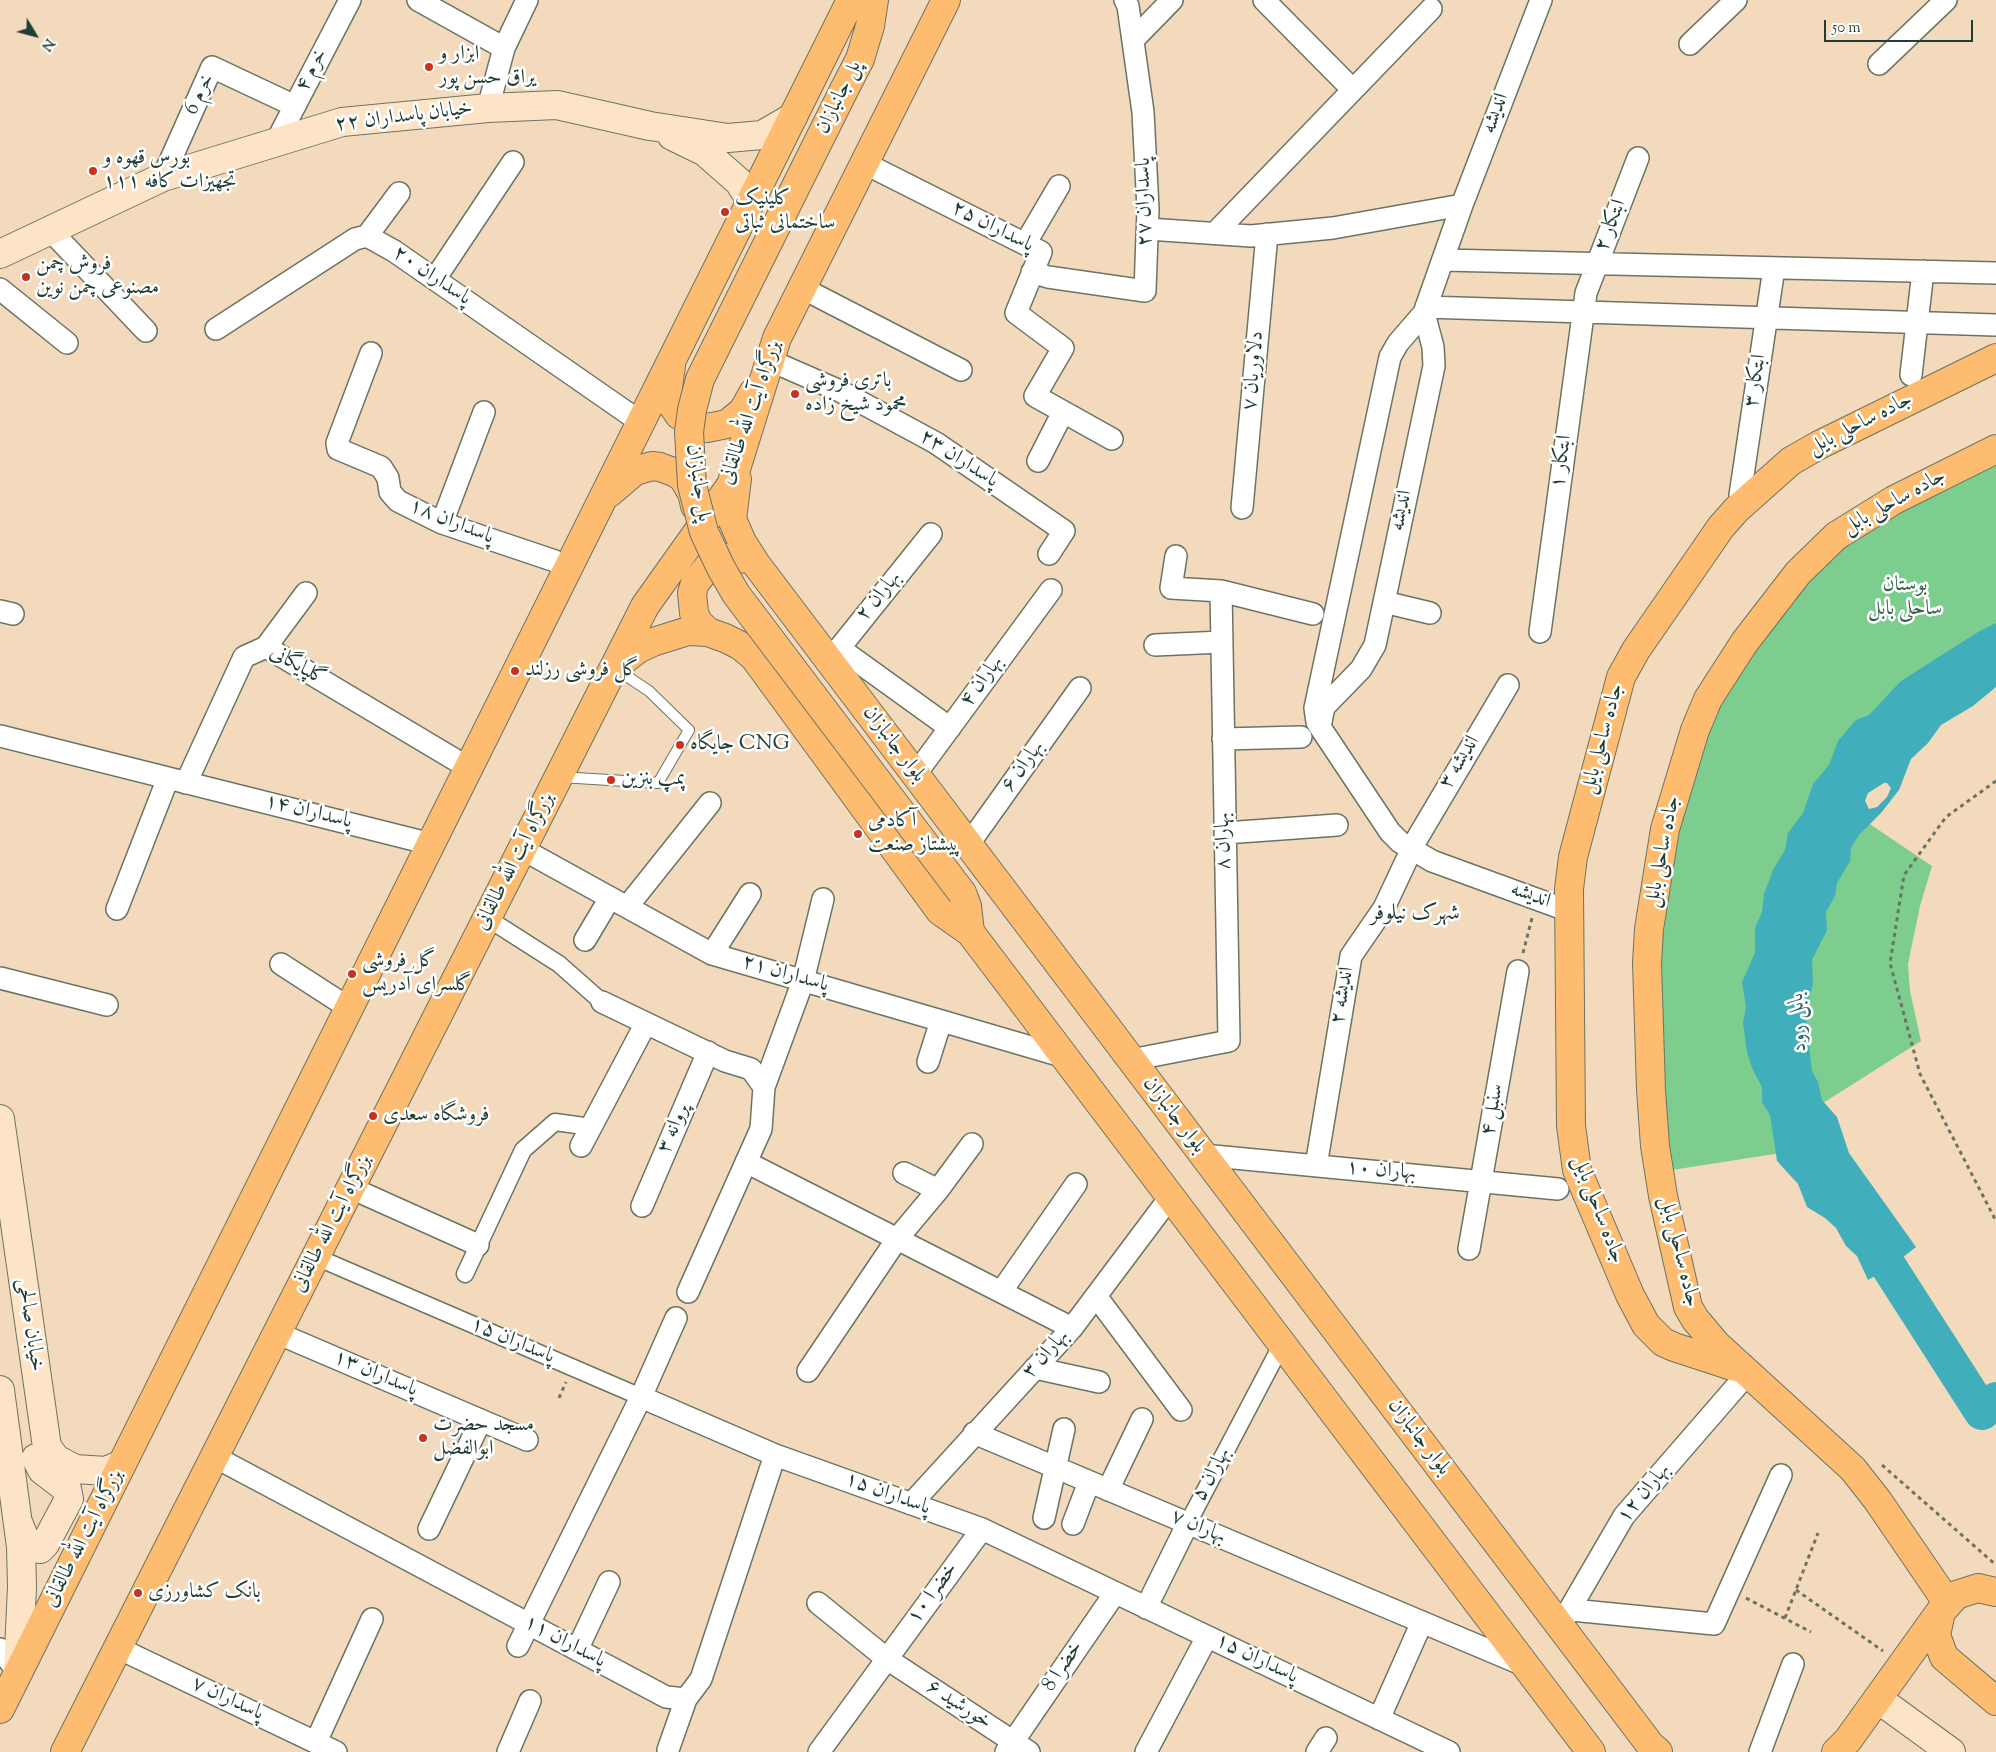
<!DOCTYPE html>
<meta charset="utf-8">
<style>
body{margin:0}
#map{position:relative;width:1996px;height:1752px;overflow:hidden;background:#f4dabd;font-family:"Sorts Mill Goudy",serif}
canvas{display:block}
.north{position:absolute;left:10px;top:10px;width:50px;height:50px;-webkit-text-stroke:4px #fff;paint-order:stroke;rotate:127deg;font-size:14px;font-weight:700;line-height:20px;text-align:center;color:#1f3d34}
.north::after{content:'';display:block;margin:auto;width:18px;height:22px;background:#1f3d34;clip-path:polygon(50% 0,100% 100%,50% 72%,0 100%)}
.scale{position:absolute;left:1824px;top:20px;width:149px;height:22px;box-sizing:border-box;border:2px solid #1f3d34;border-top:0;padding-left:6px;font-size:15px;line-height:18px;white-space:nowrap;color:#1f3d34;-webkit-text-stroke:4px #fff;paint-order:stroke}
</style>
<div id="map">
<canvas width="1996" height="1752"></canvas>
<div class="north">N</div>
<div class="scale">50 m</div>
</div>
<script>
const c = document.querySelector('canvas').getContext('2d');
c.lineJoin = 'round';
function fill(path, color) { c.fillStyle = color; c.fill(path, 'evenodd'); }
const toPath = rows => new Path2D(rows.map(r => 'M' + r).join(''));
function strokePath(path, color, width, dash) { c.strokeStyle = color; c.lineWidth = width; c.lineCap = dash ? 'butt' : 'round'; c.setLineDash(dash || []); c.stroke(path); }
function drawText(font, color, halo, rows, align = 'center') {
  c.font = font + ' "Sorts Mill Goudy",Amiri,serif'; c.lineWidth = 5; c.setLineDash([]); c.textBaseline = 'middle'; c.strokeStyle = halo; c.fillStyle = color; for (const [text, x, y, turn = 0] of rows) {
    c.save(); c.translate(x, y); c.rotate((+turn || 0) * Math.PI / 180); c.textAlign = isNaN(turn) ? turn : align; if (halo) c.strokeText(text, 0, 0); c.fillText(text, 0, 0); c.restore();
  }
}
const green = toPath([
 [1996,449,1996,650,1840,804,1932,866,1920,906,1908,964,1910,991,1921,1041,1804,1115,1813,1148,1659,1172,1647,963,1695,730,1798,573]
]);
const water = toPath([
 [1996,623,1996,687,1973,706,1941,725,1928,743,1911,759,1899,790,1881,813,1859,835,1851,848,1850,861,1837,883,1835,896,1826,912,1827,930,1812,960,1813,985,1805,1009,1812,1071,1818,1082,1822,1100,1837,1117,1849,1153,1916,1247,1889,1268,1868,1280,1857,1256,1846,1246,1836,1228,1825,1218,1807,1207,1798,1184,1777,1161,1770,1115,1762,1102,1762,1087,1752,1068,1747,1052,1743,1023,1746,1007,1742,982,1755,953,1755,928,1762,912,1764,894,1773,870,1785,850,1788,833,1803,813,1813,784,1829,765,1838,741,1856,720,1869,715,1901,681,1978,632],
 [1884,783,1887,783,1891,788,1887,797,1877,807,1869,809,1865,801,1868,793]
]);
const river = toPath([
 [1862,1225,1982,1412,1996,1400]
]);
const path = toPath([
 [1996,781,1946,817,1904,875,1890,963,1920,1074,1996,1221],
 [1523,953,1532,918],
 [559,1398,566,1382],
 [1882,1465,1996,1565],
 [1796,1590,1883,1651],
 [1746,1598,1811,1632],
 [1785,1618,1818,1533]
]);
const service = toPath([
 [560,777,658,783,689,730,649,691,616,669]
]);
const pedestrian = toPath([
 [487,918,559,964,602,1002],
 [316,1257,641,1397],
 [465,1274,523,1150,555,1122,591,1127],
 [1188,1523,1282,1344]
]);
const minor = toPath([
 [418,0,504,48],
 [1264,0,1352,89],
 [1133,40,1172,0],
 [1690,44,1736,0],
 [1879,64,1946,0],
 [488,108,504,48,527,0],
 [276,142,350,0],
 [864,163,1041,252,1016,313,1063,348,1035,396,1112,439],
 [163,177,212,67,295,106],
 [1148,229,1251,236,1333,228,1462,205],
 [51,231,146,331],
 [1215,233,1431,9],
 [367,236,399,193],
 [1025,244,1059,186],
 [1444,260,1996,273],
 [1032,272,1048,277,1145,291,1148,209,1143,112,1128,6,1125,0],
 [435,279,513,162],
 [802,288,961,370],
 [0,289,67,343],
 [1426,307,1996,325],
 [1424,313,1433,347,1434,366,1375,645,1361,669,1324,707,1320,727,1317,722,1315,708,1390,357,1398,343,1424,313],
 [1424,313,1462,205,1541,0],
 [216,329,355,239,367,236,394,251,639,421],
 [371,353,337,443,338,449,381,467,388,478,390,492,398,501,442,523,555,561,567,570],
 [769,360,840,391,936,443,1064,531,1049,554],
 [1911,375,1923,271],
 [1038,461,1063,412],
 [1740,495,1774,268],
 [1242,508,1267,234],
 [442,523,484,412],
 [1221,591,1313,614],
 [1384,602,1430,613],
 [0,611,13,614],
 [1540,632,1586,293,1638,158],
 [1155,645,1222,642],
 [266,647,306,593],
 [839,648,950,728],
 [829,661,931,534],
 [1320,727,1390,832,1400,842,1432,861,1569,911],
 [0,736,431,844],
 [1223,739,1301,737],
 [915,775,1051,590],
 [186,783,244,657,266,647,469,768],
 [1225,833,1337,825],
 [968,845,1080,688],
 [522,849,712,954,1065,1057],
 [627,907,710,803],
 [117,909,168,778],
 [585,940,610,898],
 [712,954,750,894],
 [281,964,349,1008],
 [0,978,107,1005],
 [602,1002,725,1061,751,1069,764,1087,761,1129,688,1292],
 [1131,1060,1229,1041,1221,591,1171,588,1176,556],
 [928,1062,941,1021],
 [764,1087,803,981,823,899],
 [581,1146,646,1023],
 [1203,1155,1558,1189],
 [746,1162,1072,1328],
 [1316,1166,1351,956,1384,908,1415,842,1508,685],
 [351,1188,478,1245],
 [938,1190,972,1144],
 [642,1206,708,1052],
 [1469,1249,1518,971],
 [1001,1292,1076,1184],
 [1096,1296,1181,1410],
 [277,1333,527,1440],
 [1035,1368,1099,1382],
 [808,1371,897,1239,938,1190,904,1173],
 [641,1397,775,1455,982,1529,1449,1752],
 [974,1433,1526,1666],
 [215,1457,666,1697,686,1699,701,1679,775,1455],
 [1108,1490,1142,1419],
 [911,1504,1072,1328,1171,1196],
 [1044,1518,1064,1429],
 [1073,1524,1089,1482],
 [429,1529,481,1420],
 [818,1603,887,1659,1029,1752],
 [1146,1608,1188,1523],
 [1572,1610,1714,1624,1781,1475],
 [1560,1626,1624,1516,1748,1373],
 [518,1646,641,1397,676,1318],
 [118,1648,336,1752],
 [0,1649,18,1672],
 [577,1650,609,1582],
 [1379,1719,1422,1622],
 [316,1742,372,1619],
 [668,1750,686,1699],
 [508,1752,530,1701],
 [819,1752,982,1529],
 [1006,1752,1115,1593],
 [1146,1752,1207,1637],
 [1317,1752,1326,1738],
 [1760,1752,1793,1664]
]);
const secondary = toPath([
 [672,136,705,152,739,182,751,201],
 [0,254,163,177,342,122,488,108,557,105,650,126,728,138,762,135,793,117],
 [0,1119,47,1447,56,1459,75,1469,106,1471,122,1464],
 [0,1390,21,1547,22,1587,18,1672],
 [18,1522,27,1544,33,1548,40,1549,45,1544,69,1499,67,1489,42,1470,36,1458],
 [1878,1699,1951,1752]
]);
const primary = toPath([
 [962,893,967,906,970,932],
 [1735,1367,1674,1347,1663,1342,1646,1325,1630,1295,1577,1170,1571,1126,1569,889,1573,857,1621,677,1636,650,1721,527,1737,509,1791,461,1819,445,1996,358],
 [1996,1592,1978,1588,1956,1595,1941,1612,1936,1635,1944,1657,1996,1701],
 [1836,1752,1848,1740,1947,1602,1878,1501,1853,1469,1716,1344,1695,1319,1688,1307,1663,1196,1655,1146,1651,1090,1647,963,1649,929,1665,829,1695,730,1708,699,1744,643,1798,573,1836,536,1894,500,1996,449]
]);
const trunk = toPath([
 [844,90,860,59,870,26,874,0],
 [671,366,668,387,673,406,679,415,697,425,707,428,727,424,743,411,753,393],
 [737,479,732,519,742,542,756,564,1651,1746,1658,1752],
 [609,493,635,471,652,466,660,467,676,473,683,478,692,493,695,506],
 [708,632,698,622,694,613,692,593,695,583,708,567,716,561,726,558,740,559],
 [617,665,638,649,653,642,688,631,708,632,725,638,741,646,754,657,940,911,970,932,1591,1752],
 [0,1709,851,0],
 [65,1752,645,606,731,485,777,338,946,0]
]);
const trunkBridge = toPath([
 [844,90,700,379,692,410,689,432,692,485,704,532,721,568,736,594,962,893]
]);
const markers = [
 [429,67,5,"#c8321e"],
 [93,171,5,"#c8321e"],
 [725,212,5,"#c8321e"],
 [26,277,5,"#c8321e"],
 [795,394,5,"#c8321e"],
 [515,671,5,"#c8321e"],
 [680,745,5,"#c8321e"],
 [611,780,5,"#c8321e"],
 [858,834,5,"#c8321e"],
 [352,974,5,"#c8321e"],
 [373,1116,5,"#c8321e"],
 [423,1438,5,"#c8321e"],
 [138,1593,5,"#c8321e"]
];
const poiNames = [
 ["ابزار و",439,55],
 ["یراق حسن پور",439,79],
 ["بورس قهوه و",103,159],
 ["تجهیزات کافه ۱۱۱",103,183],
 ["کلینیک",735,200],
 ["ساختمانی ثباتی",735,224],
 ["فروش چمن",36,265],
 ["مصنوعی چمن نوین",36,289],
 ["باتری فروشی",805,382],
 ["محمود شیخ زاده",805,406],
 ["گل فروشی رزلند",525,671],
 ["جایگاه CNG",690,745],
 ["پمپ بنزین",621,780],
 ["آکادمی",868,822],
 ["پیشتاز صنعت",868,846],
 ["گل فروشی",362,962],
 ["گلسرای آدریس",362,986],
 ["فروشگاه سعدی",383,1116],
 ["مسجد حضرت",433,1426],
 ["ابوالفضل",433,1450],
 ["بانک کشاورزی",148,1593]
];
const streetNames = [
 ["خرم ۴",313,71,-63],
 ["خرم 6",201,95,-64],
 ["پل جانبازان",840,98,-64],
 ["اندیشه",1497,114,-69],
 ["خیابان پاسداران ۲۲",404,118,-7],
 ["پاسداران ۲۷",1146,202,-91],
 ["ابتکار ۲",1612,226,-69],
 ["پاسداران ۲۵",992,228,27],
 ["پاسداران ۲۰",431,277,34],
 ["دلاوریان ۷",1255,371,-85],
 ["ابتکار ۳",1757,381,-81],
 ["بزرگراه آیت الله طالقانی",752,413,-71],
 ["جاده ساحلی بایل",1861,425,-27],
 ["پاسداران ۲۳",958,460,33],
 ["ابتکار ۱",1563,462,-82],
 ["پل جانبازان",697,483,81],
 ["جاده ساحلی بابل",1895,503,-29],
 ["اندیشه",1403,511,-78],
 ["پاسداران ۱۸",451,523,22],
 ["بهاران ۲",880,597,-51],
 ["گلپایگانی",297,667,29],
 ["بهاران ۴",983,682,-54],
 ["جاده ساحلی بایل",1604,739,-75],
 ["بلوار جانبازان",893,745,53],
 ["اندیشه ۳",1461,763,-59],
 ["بهاران ۶",1024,767,-54],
 ["پاسداران ۱۴",308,813,14],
 ["بهاران ۸",1225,841,-91],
 ["جاده ساحلی بابل",1664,852,-79],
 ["بزرگراه آیت الله طالقانی",516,862,-63],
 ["اندیشه",1530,897,20],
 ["پاسداران ۲۱",785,975,16],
 ["اندیشه ۲",1344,996,-80],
 ["سنبل ۴",1494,1110,-80],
 ["بلوار جانبازان",1173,1116,53],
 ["پروانه ۳",675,1129,-67],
 ["بهاران ۱۰",1381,1172,5],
 ["جاده ساحلی بایل",1597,1210,69],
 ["بزرگراه آیت الله طالقانی",333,1224,-63],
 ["جاده ساحلی بابل",1678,1252,76],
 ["خیابان صالحی",29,1325,82],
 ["پاسداران ۱۵",512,1342,23],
 ["بهاران ۳",1047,1355,-48],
 ["پاسداران ۱۳",375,1375,23],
 ["بلوار جانبازان",1418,1438,53],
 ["بهاران ۵",1213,1475,-62],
 ["بهاران ۱۲",1645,1494,-51],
 ["پاسداران ۱۵",887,1495,20],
 ["بهاران ۷",1198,1528,23],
 ["بزرگراه آیت الله طالقانی",85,1539,-63],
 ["خضرا ۱۰",934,1594,-54],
 ["پاسداران ١١",564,1643,28],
 ["پاسداران ۱۵",1256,1660,26],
 ["خضرا 8",1064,1667,-56],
 ["پاسداران ۷",227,1700,25],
 ["خورشید ۶",958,1706,33]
];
const parkNames = [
 ["بوستان",1905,586],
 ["ساحلی بابل",1905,610]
];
const neighbourhoodNames = [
 ["شهرک نیلوفر",1415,915]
];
const waterNames = [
 ["بابل رود",1800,1022,-93]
];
fill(green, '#7dcd8e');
fill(water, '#40afbb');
strokePath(river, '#40afbb', 36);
strokePath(service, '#6a7464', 12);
strokePath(pedestrian, '#6a7464', 19);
strokePath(minor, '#6a7464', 24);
strokePath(secondary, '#6a7464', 30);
strokePath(primary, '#6a7464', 30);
strokePath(trunk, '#6a7464', 30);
strokePath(path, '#6a7464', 3, [4, 4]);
strokePath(service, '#fff', 10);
strokePath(pedestrian, '#fff', 16);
strokePath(minor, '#fff', 21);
strokePath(secondary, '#fee4c6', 28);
strokePath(primary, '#fdbc70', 28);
strokePath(trunk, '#fdbc70', 28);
strokePath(trunkBridge, '#6a7464', 30, []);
strokePath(trunkBridge, '#fdbc70', 28);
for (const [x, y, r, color] of markers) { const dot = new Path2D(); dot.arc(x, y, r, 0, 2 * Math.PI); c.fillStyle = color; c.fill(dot); strokePath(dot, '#fff', 2); }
drawText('21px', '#1f3d34', '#fff', poiNames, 'left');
drawText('21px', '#1f3d34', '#fff', streetNames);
drawText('21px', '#36614a', '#fff', parkNames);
drawText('22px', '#1f3d34', '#fff', neighbourhoodNames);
drawText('italic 22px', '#2b6563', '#fff', waterNames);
</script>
